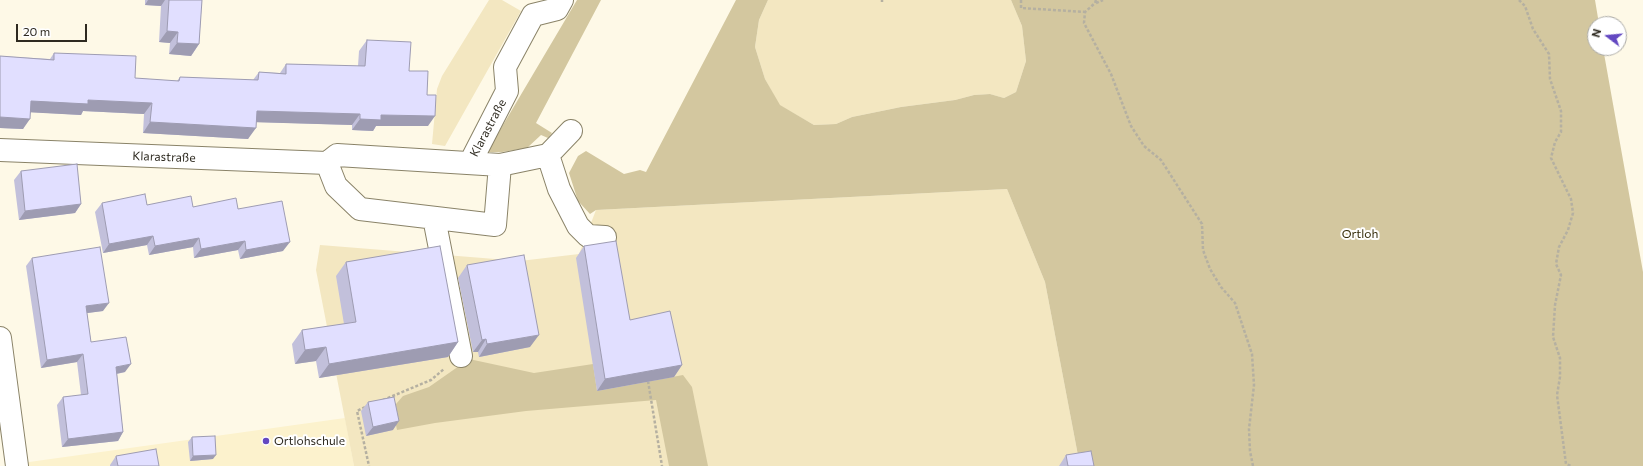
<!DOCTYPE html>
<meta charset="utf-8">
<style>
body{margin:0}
#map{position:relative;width:1643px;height:466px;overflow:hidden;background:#fef9e7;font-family:Commissioner,sans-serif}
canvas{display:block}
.north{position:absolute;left:1587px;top:16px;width:40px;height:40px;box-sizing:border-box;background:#fff;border:1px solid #abaaa6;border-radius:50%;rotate:286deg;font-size:11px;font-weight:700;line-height:16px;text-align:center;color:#2e2a20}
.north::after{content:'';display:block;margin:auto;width:14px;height:18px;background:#6348c1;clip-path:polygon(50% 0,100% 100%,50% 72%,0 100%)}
.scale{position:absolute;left:16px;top:24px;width:71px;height:18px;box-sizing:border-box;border:2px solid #2e2a20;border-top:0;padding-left:5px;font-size:12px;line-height:14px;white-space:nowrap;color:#2e2a20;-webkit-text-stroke:3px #fff;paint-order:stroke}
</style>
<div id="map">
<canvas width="1643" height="466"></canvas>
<div class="north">N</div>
<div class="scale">20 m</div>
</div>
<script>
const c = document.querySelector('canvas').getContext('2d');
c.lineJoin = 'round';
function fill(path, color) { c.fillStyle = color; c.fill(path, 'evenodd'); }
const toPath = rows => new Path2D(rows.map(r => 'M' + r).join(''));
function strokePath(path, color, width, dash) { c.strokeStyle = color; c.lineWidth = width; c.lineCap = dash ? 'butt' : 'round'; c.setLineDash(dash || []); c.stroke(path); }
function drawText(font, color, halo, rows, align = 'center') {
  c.font = font + ' Commissioner,sans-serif'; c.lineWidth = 4; c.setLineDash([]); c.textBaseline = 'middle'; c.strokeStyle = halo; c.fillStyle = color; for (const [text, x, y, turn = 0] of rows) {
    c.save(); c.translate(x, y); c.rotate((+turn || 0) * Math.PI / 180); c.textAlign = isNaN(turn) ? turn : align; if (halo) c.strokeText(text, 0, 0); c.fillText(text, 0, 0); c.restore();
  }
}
const built = toPath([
 [345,418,354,466,22,466,22,463]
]);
const green = toPath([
 [489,0,502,0,521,11,445,146,432,144,437,89,442,76],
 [768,0,1011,0,1022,26,1026,61,1016,92,1004,98,990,94,974,95,955,100,901,107,852,117,836,124,814,125,779,105,765,79,755,47,759,20],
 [1007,189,1045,282,1080,466,354,466,316,270,320,245,520,261,579,254,596,210]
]);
const forest = toPath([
 [577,0,601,0,536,123,552,133,548,138,541,135,527,148,502,152,487,152],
 [736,0,768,0,759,20,755,47,765,79,780,105,814,125,836,124,852,117,901,107,955,100,974,95,990,94,1004,98,1016,92,1026,61,1022,26,1011,0,1595,0,1599,24,1595,24,1595,48,1603,48,1643,272,1643,466,1080,466,1045,282,1007,189,596,210,590,214,578,201,569,173,578,156,586,151,624,174,640,170,646,172],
 [469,359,534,373,593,364,597,391,683,375,692,387,708,466,669,466,656,400,526,411,435,423,397,430,395,420,396,404,403,396,429,387]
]);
const path = toPath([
 [882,0,882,2],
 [1021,0,1021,8,1085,12],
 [1096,0,1095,3,1085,12,1084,23,1111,74,1131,126,1144,146,1161,160,1202,224,1203,250,1210,269,1221,287,1235,303,1252,354,1254,385,1249,429,1250,451,1253,466],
 [1519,0,1525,6,1533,29,1549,54,1550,79,1561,111,1561,132,1555,142,1551,158,1571,199,1573,213,1568,230,1559,247,1556,264,1561,275,1555,305,1553,337,1560,358,1560,377,1557,395,1566,464,1571,466],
 [1096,3,1103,0],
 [648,381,662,466],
 [383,400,431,380,444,369],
 [365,407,357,411,369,466]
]);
const minor = toPath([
 [0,150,327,163,337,155,500,165,495,225,360,209,336,186,327,163],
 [548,155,559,189,578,226,588,236,605,237],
 [470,163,507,91,505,67,533,15,557,9,562,0],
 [500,165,548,155,571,131],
 [434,218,461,356],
 [0,338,17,466]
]);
const wall = toPath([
 [145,0,202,0,199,44,191,56,169,54,170,43,159,42,161,6,145,5],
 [367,40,409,71,427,95,428,126,376,126,373,131,352,130,352,125,256,122,248,139,143,133,144,114,83,111,81,115,31,112,23,129,0,128,0,56,50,59,54,53,135,78,177,81,180,77,253,80,259,72,280,73,286,64,358,66,359,51],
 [21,171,81,204,75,213,19,220,14,180],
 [102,203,238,209,283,251,240,259,238,250,194,258,193,247,149,255,147,245,103,253,95,212],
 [584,246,630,320,682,365,674,377,597,391,576,258],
 [32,258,103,311,87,313,91,342,125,372,117,374,123,432,118,441,62,447,57,405,63,397,81,395,77,362,41,368,26,266],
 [346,262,458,342,448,357,319,378,316,361,295,364,292,344,302,330,344,324,336,276],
 [467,265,530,347,479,357,478,352,473,352,458,278],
 [368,402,393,430,366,436,361,411],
 [192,437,213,459,190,461,188,442],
 [1066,455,1094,466,1059,466],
 [116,456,159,466,110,466,110,465]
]);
const shadedWall = toPath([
 [148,0,165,0,161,6,145,5],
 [167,31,178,32,170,43,159,42],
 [177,43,199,44,191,56,169,54],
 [88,100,152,103,144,114,83,111,81,115,24,112,31,101],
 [257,111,360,114,352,125,249,122],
 [381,115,435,116,428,126,376,126,373,131,352,130,360,119],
 [0,117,30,119,23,129,0,128],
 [150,122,256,128,248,139,143,133],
 [81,204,75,213,19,220,25,211],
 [153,236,147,245,103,253,109,244],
 [199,238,193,247,149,255,155,246],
 [245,241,238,250,194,258,201,249],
 [290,242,283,251,240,259,246,250],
 [109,303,103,311,80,314,86,306],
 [539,335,530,347,479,357,487,344],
 [486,339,478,352,473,352,482,340],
 [458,342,448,357,319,378,329,364],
 [326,347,316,361,295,364,305,350],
 [83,354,77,362,41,368,47,360],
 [131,364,125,372,110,375,116,367],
 [682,365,674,377,597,391,605,379],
 [399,421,393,430,366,436,373,427],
 [123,432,118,441,62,447,68,439],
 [216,455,213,459,190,461,193,456]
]);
const building = toPath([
 [169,0,202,0,199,44,177,43,178,32,167,31,169,0],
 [367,40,411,42,409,71,428,71,427,95,436,95,435,116,381,115,381,120,360,119,360,114,257,111,256,128,150,122,152,103,88,100,88,104,31,101,30,119,0,117,0,56,54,60,54,53,136,56,135,78,179,81,180,77,258,80,259,72,286,74,286,64,365,66,367,40],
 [77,164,81,204,25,211,21,171,77,164],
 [145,194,147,205,191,196,193,207,236,198,238,209,282,201,290,242,246,250,245,241,201,249,199,238,155,246,153,236,109,244,102,203,145,194],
 [616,241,630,320,670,311,682,365,605,379,584,246,616,241],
 [440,246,458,342,329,364,326,347,305,350,302,330,356,322,346,262,440,246],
 [100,247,109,303,86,306,91,342,126,337,131,364,116,367,123,432,68,439,63,397,88,394,83,354,47,360,32,258,100,247],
 [524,255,539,335,487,344,486,339,482,340,467,265,524,255],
 [394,397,399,421,373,427,368,402,394,397],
 [215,436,216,455,193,456,192,437,215,436],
 [156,449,159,466,118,466,116,456,156,449],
 [1091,451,1094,466,1068,466,1066,455,1091,451]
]);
const markers = [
 [266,441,4,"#6348c1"]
];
const streetNames = [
 ["Klarastraße",488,128,-62],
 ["Klarastraße",164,157,2]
];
const parkNames = [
 ["Ortloh",1360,234]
];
const poiNames = [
 ["Ortlohschule",274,441]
];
fill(built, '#fcf2cd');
fill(green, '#f3e7c1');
fill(forest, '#d3c79f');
strokePath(minor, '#8a8368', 24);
strokePath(path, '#b5b0a1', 2.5, [3, 2]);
strokePath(minor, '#fff', 22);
fill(wall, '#c2c0db');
fill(shadedWall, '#9e9cb2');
fill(building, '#e1dfff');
strokePath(building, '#9e9cb2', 1);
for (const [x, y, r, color] of markers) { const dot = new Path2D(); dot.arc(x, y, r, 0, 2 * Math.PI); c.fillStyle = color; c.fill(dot); strokePath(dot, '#fff', 1.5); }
drawText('12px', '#2e2a20', '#fff', streetNames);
drawText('12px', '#332a08', '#fff', parkNames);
drawText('12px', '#2e2a20', '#fff', poiNames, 'left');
</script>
